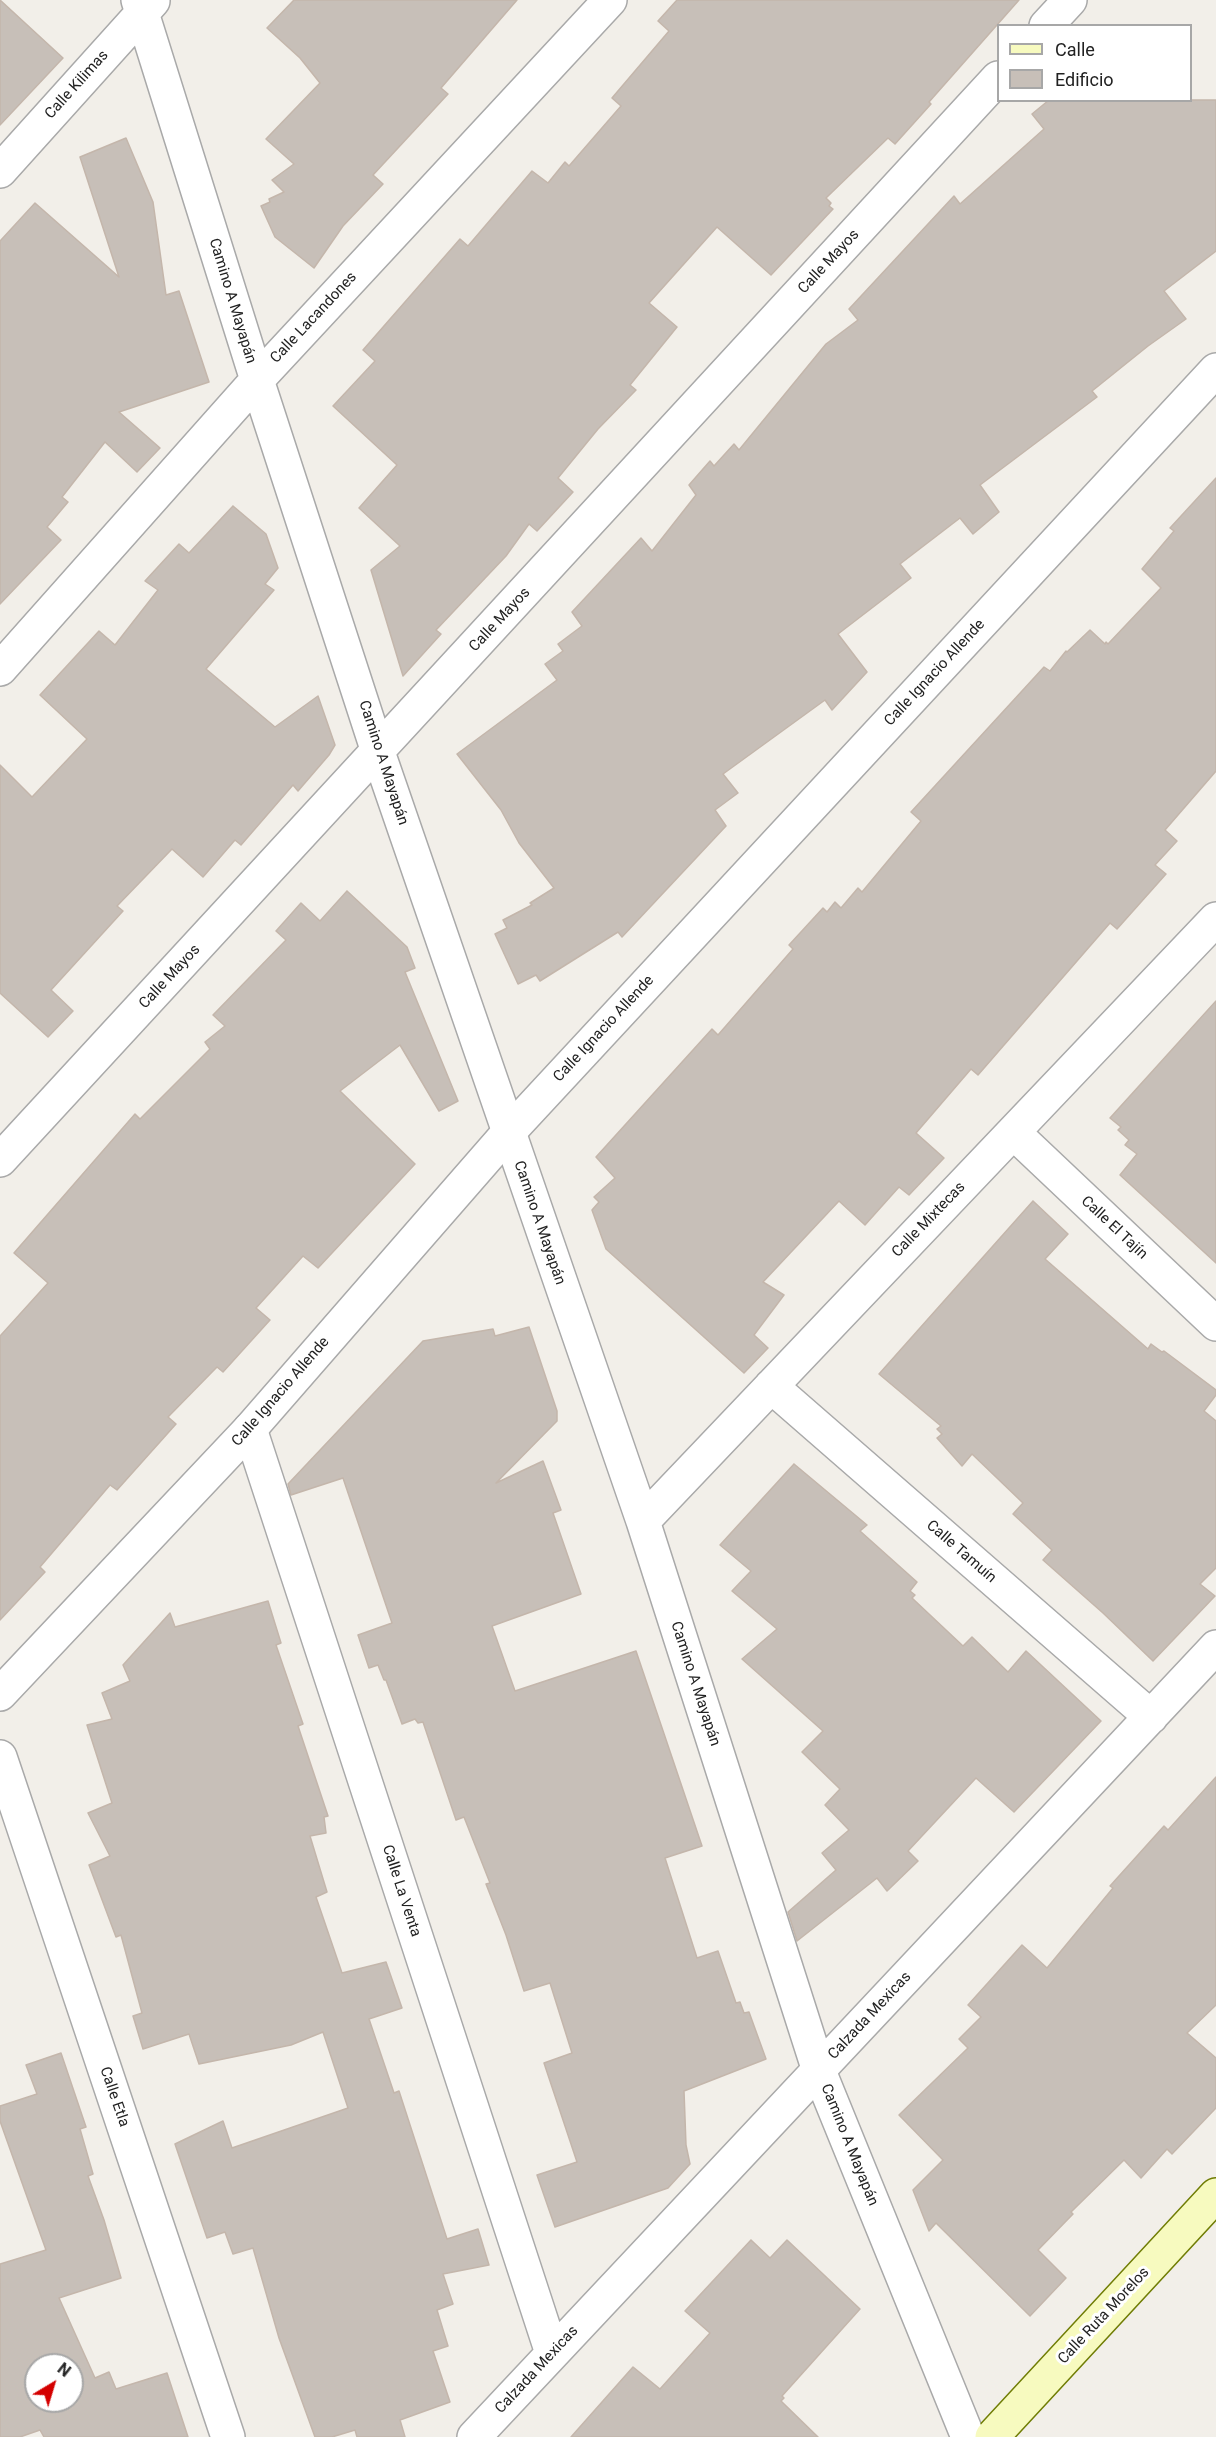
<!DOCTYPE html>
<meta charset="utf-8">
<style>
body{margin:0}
#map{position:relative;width:1216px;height:2437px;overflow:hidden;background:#f2efe9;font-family:Roboto,sans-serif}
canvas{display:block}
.legend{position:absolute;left:997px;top:24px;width:195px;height:78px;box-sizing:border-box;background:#fff;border:2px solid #a7a7a7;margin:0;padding:8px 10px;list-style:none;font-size:18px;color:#222}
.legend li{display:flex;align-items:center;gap:12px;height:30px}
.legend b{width:30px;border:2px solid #a7a7a7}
.north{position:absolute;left:24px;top:2353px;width:60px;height:60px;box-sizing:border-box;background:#fff;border:2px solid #a7a7a7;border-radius:50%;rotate:38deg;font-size:16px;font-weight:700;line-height:24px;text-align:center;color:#222}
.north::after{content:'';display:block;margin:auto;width:21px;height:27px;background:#d40000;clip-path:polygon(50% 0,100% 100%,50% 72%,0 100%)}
</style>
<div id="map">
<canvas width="1216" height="2437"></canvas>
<ul class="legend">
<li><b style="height:8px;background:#f7fabf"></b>Calle</li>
<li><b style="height:16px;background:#c7bfb8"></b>Edificio</li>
</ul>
<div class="north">N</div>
</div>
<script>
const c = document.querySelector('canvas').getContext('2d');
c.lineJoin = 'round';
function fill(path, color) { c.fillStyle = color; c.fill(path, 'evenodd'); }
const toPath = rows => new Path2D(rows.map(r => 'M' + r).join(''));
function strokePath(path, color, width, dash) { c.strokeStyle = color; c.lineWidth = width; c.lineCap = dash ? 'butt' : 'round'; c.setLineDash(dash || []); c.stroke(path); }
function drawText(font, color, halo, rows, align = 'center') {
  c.font = font + ' Roboto,sans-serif'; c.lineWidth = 6; c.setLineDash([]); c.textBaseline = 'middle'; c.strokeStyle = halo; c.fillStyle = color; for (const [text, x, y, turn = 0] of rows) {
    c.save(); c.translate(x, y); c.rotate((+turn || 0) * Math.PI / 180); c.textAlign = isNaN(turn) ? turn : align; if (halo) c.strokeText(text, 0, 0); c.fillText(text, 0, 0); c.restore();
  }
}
const building = toPath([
 [0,0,63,58,0,125,0,0],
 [294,0,517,0,441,88,448,94,373,175,383,184,343,226,314,268,275,237,261,206,270,202,269,199,284,192,272,180,294,164,266,139,320,83,300,58,267,28,294,0],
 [677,0,1019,0,929,102,931,104,895,144,888,138,826,198,831,203,829,206,833,209,771,275,717,227,649,303,677,327,630,385,636,390,598,429,558,478,573,492,537,531,529,524,506,556,436,630,441,634,403,676,371,570,400,546,359,508,397,465,333,406,375,361,363,350,460,239,468,246,532,171,548,183,565,162,569,166,621,106,612,98,669,31,658,21,677,0],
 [1049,100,1216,100,1216,251,1164,291,1186,319,1148,346,1092,391,1097,397,980,485,999,512,973,534,960,518,900,564,911,578,838,634,867,672,832,710,825,700,723,774,738,793,715,810,726,826,622,937,618,932,540,981,536,975,518,984,495,934,507,928,503,920,532,905,530,903,554,888,519,843,501,810,457,754,557,680,545,664,563,651,558,644,582,626,572,612,641,538,652,551,696,495,689,485,710,461,714,466,734,444,739,450,826,344,858,320,849,309,954,196,960,204,1044,129,1032,114,1049,100],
 [126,138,153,202,166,295,179,291,209,382,119,412,160,448,137,472,105,442,62,497,68,502,47,527,61,540,0,604,0,241,35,203,119,277,80,157,126,138],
 [1216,478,1216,771,1165,830,1177,841,1155,865,1166,874,1117,929,1110,923,978,1075,971,1069,916,1133,944,1158,909,1195,899,1187,865,1225,839,1201,763,1282,784,1295,754,1335,768,1348,744,1373,606,1249,592,1210,599,1202,594,1197,615,1178,596,1157,712,1029,718,1035,793,949,789,945,823,908,827,912,835,902,841,908,858,888,862,892,921,821,911,812,1044,667,1050,671,1066,651,1067,652,1090,630,1105,644,1106,642,1108,644,1161,588,1142,569,1174,531,1170,528,1216,478],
 [233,506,266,534,278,568,265,584,274,590,206,669,275,727,318,696,335,745,329,755,298,791,293,785,241,845,235,840,203,877,172,849,117,906,123,911,51,990,73,1011,48,1037,0,993,0,765,32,797,87,739,40,695,99,631,115,645,158,590,145,581,179,544,189,553,233,506],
 [347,891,407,947,415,968,405,972,458,1101,439,1111,400,1045,340,1091,415,1164,318,1268,303,1256,256,1308,270,1320,223,1372,217,1367,168,1417,176,1424,117,1490,110,1485,40,1567,45,1572,0,1620,0,1336,48,1283,14,1253,135,1114,140,1119,210,1049,205,1042,225,1026,213,1015,286,940,276,931,301,903,320,921,347,891],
 [1216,1001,1216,1263,1120,1175,1137,1154,1125,1145,1129,1140,1118,1130,1121,1127,1110,1118,1216,1001],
 [1033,1201,1068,1234,1045,1259,1148,1349,1151,1344,1162,1352,1164,1351,1216,1390,1216,1395,1204,1411,1216,1421,1216,1568,1200,1584,1215,1596,1153,1661,1103,1613,1043,1560,1052,1550,1013,1514,1023,1503,972,1454,962,1466,937,1438,942,1434,937,1429,941,1426,879,1374,1033,1201],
 [529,1327,557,1411,557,1421,496,1483,543,1461,561,1510,553,1513,581,1594,492,1626,515,1691,636,1651,702,1846,665,1858,697,1958,718,1951,736,2003,740,2002,744,2013,749,2012,766,2059,684,2091,686,2145,690,2164,668,2188,555,2227,537,2175,577,2162,544,2063,572,2053,550,1983,524,1991,506,1935,486,1884,490,1883,464,1817,456,1820,423,1722,418,1723,415,1719,402,1724,386,1680,384,1680,378,1665,369,1668,358,1635,392,1623,343,1478,291,1495,288,1484,423,1341,493,1329,495,1336,529,1327],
 [794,1464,867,1525,860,1531,917,1582,910,1591,915,1595,912,1598,963,1646,972,1637,1008,1672,1026,1651,1101,1721,1014,1812,976,1778,908,1851,918,1861,887,1891,877,1878,797,1941,788,1912,836,1870,822,1853,849,1830,825,1805,840,1789,802,1752,823,1731,742,1659,777,1629,732,1591,751,1571,720,1545,794,1464],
 [268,1601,281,1643,276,1645,303,1724,298,1726,328,1816,324,1817,326,1833,310,1836,327,1892,316,1897,342,1973,386,1962,402,2008,369,2019,394,2093,399,2091,447,2239,478,2229,489,2265,443,2274,453,2304,437,2310,448,2346,433,2351,450,2402,400,2420,405,2437,357,2437,355,2430,332,2437,315,2437,279,2338,253,2248,233,2254,225,2232,207,2238,175,2144,223,2121,232,2148,348,2108,323,2032,291,2045,199,2064,189,2034,143,2049,133,2016,142,2013,121,1935,116,1937,89,1865,110,1856,88,1813,112,1803,87,1725,112,1719,102,1693,130,1681,123,1665,170,1613,175,1627,268,1601],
 [1216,1777,1216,2005,1187,2033,1216,2058,1216,2108,1172,2154,1167,2149,1141,2178,1124,2160,1071,2212,1073,2214,1038,2250,1066,2278,1030,2316,936,2223,929,2231,913,2190,943,2160,899,2115,968,2048,959,2039,981,2017,968,2005,1022,1945,1047,1968,1113,1888,1110,1886,1164,1826,1168,1830,1216,1777],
 [61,2053,86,2127,80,2129,93,2174,88,2176,104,2220,121,2278,59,2298,95,2378,109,2372,116,2389,167,2373,188,2437,44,2437,40,2430,20,2437,0,2437,0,2264,46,2250,0,2121,0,2106,37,2094,26,2065,61,2053],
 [36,2365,72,2365,72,2401,36,2401,36,2365],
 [751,2240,770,2258,787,2240,860,2309,782,2396,784,2398,781,2401,818,2437,571,2437,633,2367,660,2389,710,2333,685,2311,751,2240]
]);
const minor = toPath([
 [138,0,257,380,378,752,643,1521,819,2071,968,2437],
 [1046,26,1070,0],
 [0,171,153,1],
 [0,669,257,380,610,0],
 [1013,1132,1216,1324],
 [0,1160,998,78],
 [771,1386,1151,1717],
 [250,1429,552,2353],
 [643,1521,1216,919],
 [0,1757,228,2437],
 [474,2437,1216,1647]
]);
const tertiary = toPath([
 [0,1694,250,1429,508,1133,1216,370]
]);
const secondary = toPath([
 [992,2437,1216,2195]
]);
const streetNames = [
 ["Calle Kilimas",77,85,-48],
 ["Calle Mayos",829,262,-47],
 ["Camino A Mayapán",232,301,73],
 ["Calle Lacandones",314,318,-47],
 ["Calle Mayos",500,620,-47],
 ["Calle Ignacio Allende",935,673,-47],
 ["Camino A Mayapán",383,763,72],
 ["Calle Mayos",170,977,-47],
 ["Calle Ignacio Allende",604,1029,-47],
 ["Calle Mixtecas",929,1220,-46],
 ["Camino A Mayapán",539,1223,71],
 ["Calle El Tajín",1114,1228,43],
 ["Calle Ignacio Allende",281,1392,-49],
 ["Calle Tamuín",961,1552,41],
 ["Camino A Mayapán",695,1684,72],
 ["Calle La Venta",401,1891,72],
 ["Calzada Mexicas",870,2016,-47],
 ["Calle Etla",114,2097,71],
 ["Camino A Mayapán",849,2145,68],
 ["Calle Ruta Morelos",1104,2316,-47],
 ["Calzada Mexicas",537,2370,-47]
];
fill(building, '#c7bfb8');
strokePath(building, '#c4b6ab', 1.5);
strokePath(minor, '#a9a9a9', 36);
strokePath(tertiary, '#a9a9a9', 36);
strokePath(secondary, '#707d05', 36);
strokePath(minor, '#fff', 33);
strokePath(tertiary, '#fff', 33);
strokePath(secondary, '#f7fabf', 33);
drawText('15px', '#222', '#fff', streetNames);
</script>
